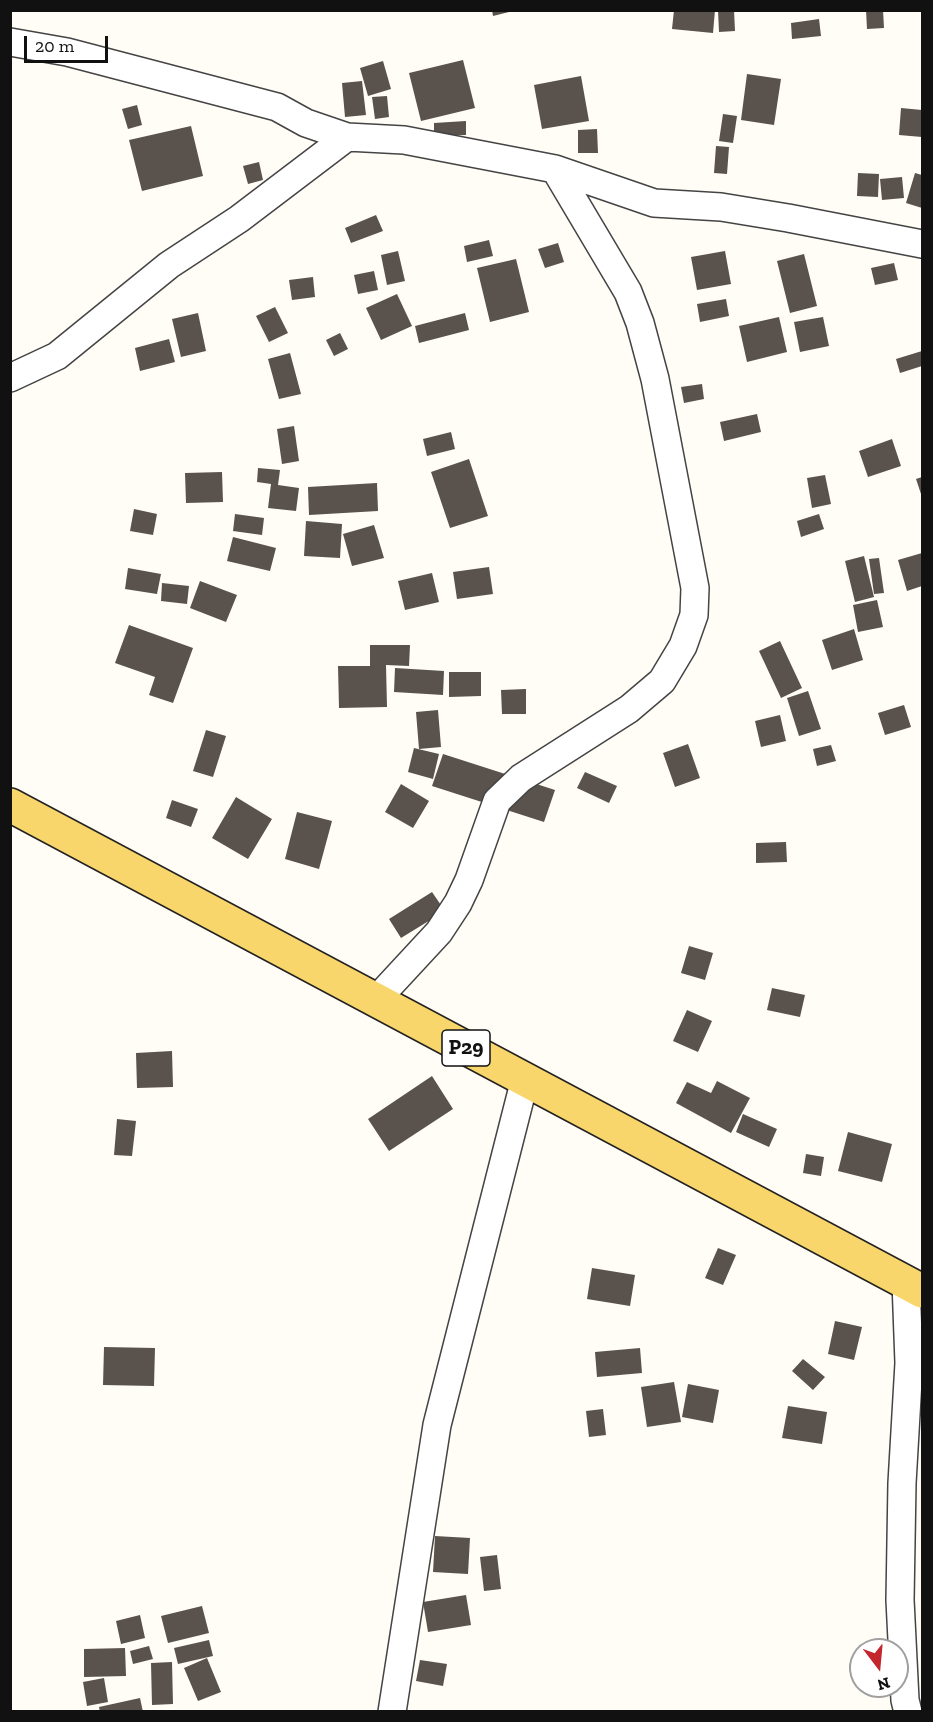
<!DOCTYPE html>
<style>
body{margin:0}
#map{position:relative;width:933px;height:1722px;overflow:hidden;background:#fffdf5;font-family:"Zilla Slab",serif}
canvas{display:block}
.frame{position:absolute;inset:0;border:12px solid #111;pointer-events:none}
.north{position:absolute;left:849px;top:1638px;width:60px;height:60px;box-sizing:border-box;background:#fff;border:2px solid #a0a0a0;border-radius:50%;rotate:164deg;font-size:16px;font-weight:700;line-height:24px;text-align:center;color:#111}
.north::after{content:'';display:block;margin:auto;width:21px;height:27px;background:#c4262e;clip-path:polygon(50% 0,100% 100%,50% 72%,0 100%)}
.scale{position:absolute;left:24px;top:36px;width:84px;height:27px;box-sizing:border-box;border:3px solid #111;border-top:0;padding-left:8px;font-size:18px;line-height:21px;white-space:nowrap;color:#111;-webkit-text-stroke:4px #fff;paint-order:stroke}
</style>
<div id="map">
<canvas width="933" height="1722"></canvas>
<div class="frame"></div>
<div class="north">N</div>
<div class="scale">20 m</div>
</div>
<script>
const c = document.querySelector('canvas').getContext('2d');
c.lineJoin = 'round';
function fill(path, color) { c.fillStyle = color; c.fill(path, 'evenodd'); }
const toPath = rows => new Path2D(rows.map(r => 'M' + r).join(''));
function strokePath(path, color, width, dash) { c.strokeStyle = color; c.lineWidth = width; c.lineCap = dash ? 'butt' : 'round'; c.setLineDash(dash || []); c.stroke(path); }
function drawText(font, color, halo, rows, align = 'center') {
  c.font = font + ' "Zilla Slab",serif'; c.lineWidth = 6; c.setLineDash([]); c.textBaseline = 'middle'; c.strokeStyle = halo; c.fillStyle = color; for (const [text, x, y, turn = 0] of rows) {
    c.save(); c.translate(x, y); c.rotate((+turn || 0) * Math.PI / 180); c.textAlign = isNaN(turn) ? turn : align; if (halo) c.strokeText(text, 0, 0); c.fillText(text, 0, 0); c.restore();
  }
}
const building = toPath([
 [492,10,513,10,513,11,493,16],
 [674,10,715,10,713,33,672,29],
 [718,10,734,10,735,31,719,32],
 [866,10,883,10,884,28,867,29],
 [819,19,821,36,792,39,791,23],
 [463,60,475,108,421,121,409,73],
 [383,61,391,89,368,96,360,68],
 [747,74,781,79,774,125,741,120],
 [581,76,589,121,542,129,534,85],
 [362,81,366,115,345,117,342,83],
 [387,96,389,117,375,119,372,97],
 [137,105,142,125,128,129,122,109],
 [901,108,922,110,922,137,899,135],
 [723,114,737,116,733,143,719,141],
 [466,121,466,135,434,136,434,123],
 [191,126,203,176,142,191,129,140],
 [597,129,598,153,578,153,578,130],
 [716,146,729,147,727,174,714,173],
 [259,162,263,180,248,184,243,166],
 [858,173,879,174,878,197,857,196],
 [915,173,922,175,922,208,906,203],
 [902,177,904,198,882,200,880,179],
 [376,215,383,231,351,243,345,228],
 [489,240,493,256,467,262,464,246],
 [558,243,564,262,545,268,538,249],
 [398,251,405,281,387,285,381,255],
 [725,251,731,284,697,290,691,257],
 [804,254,817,306,790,313,777,261],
 [516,259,529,312,490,322,477,268],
 [894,263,898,280,875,285,871,268],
 [374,271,378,290,358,294,354,275],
 [313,277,315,297,292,300,289,280],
 [397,294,412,326,381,340,366,308],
 [726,299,729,316,700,322,697,304],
 [275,307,288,333,269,342,256,316],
 [198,313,206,351,181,357,172,319],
 [465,313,469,330,419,343,415,326],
 [779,317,787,352,747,362,739,326],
 [823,317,829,346,800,352,794,322],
 [340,333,348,349,334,356,326,340],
 [169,339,175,362,140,371,135,348],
 [922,351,922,366,900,373,896,359],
 [290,353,301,394,279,399,268,359],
 [702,384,704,399,684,403,681,387],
 [757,414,761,432,724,441,720,422],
 [294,426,299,461,282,464,277,429],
 [451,432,455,449,427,456,423,439],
 [892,439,901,466,868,477,859,451],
 [469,459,488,516,450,528,431,472],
 [258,468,280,470,278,485,299,488,296,511,268,508,271,484,257,482],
 [222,472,223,502,186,503,185,473],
 [825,475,831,504,812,508,807,478],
 [922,477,922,497,916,479],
 [377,483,378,511,309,515,308,487],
 [134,509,157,514,153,535,130,531],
 [235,514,264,518,262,535,233,531],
 [819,514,824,529,801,537,797,521],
 [306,521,342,524,340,558,304,556],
 [374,525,384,558,352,566,343,534],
 [233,537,276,548,270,571,227,561],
 [922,553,922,586,907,591,898,560],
 [864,556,874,597,855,602,845,561],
 [879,558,884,593,874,594,869,559],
 [489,567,493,594,457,599,453,572],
 [128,568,161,574,157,594,125,589],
 [432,573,439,602,405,610,398,581],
 [200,581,237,595,226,622,190,608],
 [162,583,189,586,187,604,161,601],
 [877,600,883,627,858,632,853,605],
 [129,625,193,648,173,703,149,695,155,677,115,663],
 [854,629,863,660,832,670,822,640],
 [780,641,802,688,781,698,759,651],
 [370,645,410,645,409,666,386,665,387,707,339,708,338,666,370,666],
 [395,668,444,671,443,695,394,692],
 [449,672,481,672,481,696,449,697],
 [526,689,526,714,502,714,501,690],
 [808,691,821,729,799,736,787,698],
 [904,705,911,727,885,735,878,713],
 [438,710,441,747,419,749,416,712],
 [780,715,786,741,761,747,755,721],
 [206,730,226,736,213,777,193,771],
 [688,744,700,778,675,787,663,753],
 [831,745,836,761,817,766,813,749],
 [414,748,439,754,433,779,408,772],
 [443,754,555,790,544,822,432,786],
 [585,772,617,786,609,803,577,788],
 [401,784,429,801,413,828,385,812],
 [236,797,272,819,248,859,212,838],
 [172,800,198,809,191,827,166,818],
 [297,812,332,821,319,869,285,859],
 [786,842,787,862,756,863,756,843],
 [432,892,445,911,401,938,389,919],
 [689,946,713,953,705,980,681,973],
 [772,988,805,995,800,1017,767,1010],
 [687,1010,712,1021,698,1052,673,1041],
 [172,1051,173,1087,137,1088,136,1053],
 [432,1076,453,1109,389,1151,368,1119],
 [717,1081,750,1098,731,1133,676,1103,687,1082,711,1093],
 [743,1114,777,1129,769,1147,736,1132],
 [117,1119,136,1121,132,1156,114,1155],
 [848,1132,892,1144,882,1182,838,1171],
 [806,1154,824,1157,821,1176,803,1173],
 [718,1248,736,1255,723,1285,705,1278],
 [592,1268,635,1275,630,1306,587,1299],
 [835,1321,862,1327,854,1360,828,1354],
 [104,1347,155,1348,154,1386,103,1385],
 [640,1348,642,1373,597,1377,595,1352],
 [803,1359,825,1377,813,1390,792,1371],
 [674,1382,681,1422,647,1427,641,1387],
 [688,1384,719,1390,713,1423,682,1417],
 [788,1406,827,1412,822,1444,782,1438],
 [603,1409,606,1435,589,1437,586,1411],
 [435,1536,470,1538,468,1574,433,1572],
 [497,1555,501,1589,484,1591,480,1557],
 [466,1595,471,1625,428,1632,423,1602],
 [202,1606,209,1633,168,1643,161,1616],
 [140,1615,145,1638,121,1644,116,1621],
 [209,1640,213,1656,178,1664,174,1648],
 [149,1646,153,1659,133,1664,130,1651],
 [125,1648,126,1676,84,1677,84,1649],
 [207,1658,221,1692,198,1701,184,1668],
 [420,1660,447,1664,443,1686,416,1681],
 [172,1662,173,1704,152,1705,151,1663],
 [104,1678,108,1702,87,1706,83,1682],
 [140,1698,143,1712,100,1712,99,1707]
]);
const street = toPath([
 [10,42,67,52,277,107,306,123,347,137,404,140,555,169,654,203,721,207,788,218,922,244],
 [10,378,57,356,169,265,239,219,347,137],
 [376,1000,439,932,458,903,469,880,497,801,521,778,629,709,662,681,683,646,694,615,695,588,655,379,640,323,628,292,555,169],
 [906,1282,909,1363,902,1483,900,1600,905,1700,908,1712],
 [392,1712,437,1425,525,1079]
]);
const primary = toPath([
 [10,805,922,1291]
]);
const shields = [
 [466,1048,48]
];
const shieldNames = [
 ["P29",466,1048]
];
fill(building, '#5a524d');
strokePath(street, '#444', 30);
strokePath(primary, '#222', 36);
strokePath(street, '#fff', 27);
strokePath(primary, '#f9d66b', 33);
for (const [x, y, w] of shields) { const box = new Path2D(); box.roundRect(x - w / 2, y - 18, w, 36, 4.5); c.fillStyle = '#fff'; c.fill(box); strokePath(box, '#111', 1.5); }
drawText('bold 21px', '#111', null, shieldNames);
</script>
